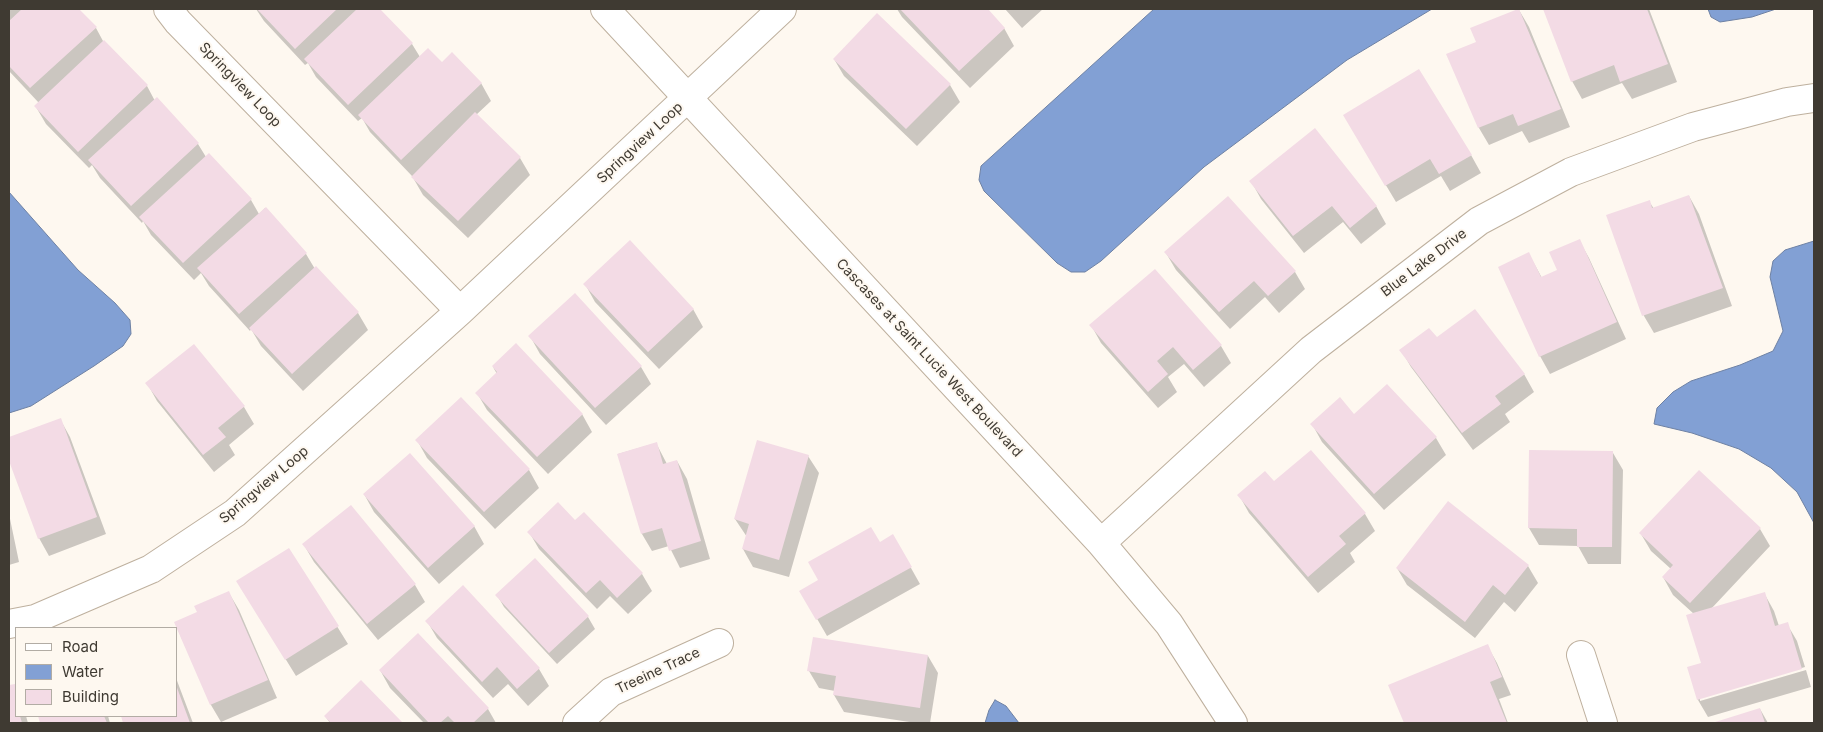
<!DOCTYPE html>
<style>
body{margin:0}
#map{position:relative;width:1823px;height:732px;overflow:hidden;background:#fef8f0;font-family:Inter,sans-serif}
canvas{display:block}
.frame{position:absolute;inset:0;border:10px solid #3f3a32;pointer-events:none}
.legend{position:absolute;left:15px;top:627px;width:162px;height:90px;box-sizing:border-box;background:#fef8f0;border:1px solid #b2aca4;margin:0;padding:6px 9px;list-style:none;font-size:15px;color:#3f3a32}
.legend li{display:flex;align-items:center;gap:10px;height:25px}
.legend b{width:25px;border:1px solid #b2aca4}
</style>
<div id="map">
<canvas width="1823" height="732"></canvas>
<div class="frame"></div>
<ul class="legend">
<li><b style="height:6px;background:#fff"></b>Road</li>
<li><b style="height:14px;background:#82a0d4"></b>Water</li>
<li><b style="height:14px;background:#f3dbe5"></b>Building</li>
</ul>
</div>
<script>
const c = document.querySelector('canvas').getContext('2d');
c.lineJoin = 'round';
function fill(path, color) { c.fillStyle = color; c.fill(path, 'evenodd'); }
const toPath = rows => new Path2D(rows.map(r => 'M' + r).join(''));
function strokePath(path, color, width, dash) { c.strokeStyle = color; c.lineWidth = width; c.lineCap = dash ? 'butt' : 'round'; c.setLineDash(dash || []); c.stroke(path); }
function drawText(font, color, halo, rows, align = 'center') {
  c.font = font + ' Inter,sans-serif'; c.lineWidth = 4; c.setLineDash([]); c.textBaseline = 'middle'; c.strokeStyle = halo; c.fillStyle = color; for (const [text, x, y, turn = 0] of rows) {
    c.save(); c.translate(x, y); c.rotate((+turn || 0) * Math.PI / 180); c.textAlign = isNaN(turn) ? turn : align; if (halo) c.strokeText(text, 0, 0); c.fillText(text, 0, 0); c.restore();
  }
}
const water = toPath([
 [1154,9,1432,9,1347,60,1204,167,1101,261,1085,272,1071,272,1057,263,984,191,979,180,981,166,1154,9],
 [1708,9,1776,9,1752,17,1720,22,1711,17,1708,9],
 [9,192,78,270,115,303,130,320,131,334,123,346,94,366,31,406,9,413,9,192],
 [1814,241,1814,523,1797,492,1771,468,1739,449,1692,433,1654,424,1657,408,1673,392,1691,381,1740,365,1773,351,1783,331,1770,277,1773,261,1785,250,1814,241],
 [995,700,1006,706,1019,723,985,723,989,710,995,700]
]);
const shadow = toPath([
 [9,9,78,9,96,28,103,41,147,86,155,101,157,99,198,144,206,157,251,200,259,214,265,208,306,254,315,269,358,313,368,330,303,391,261,346,251,329,250,331,209,286,201,273,194,280,151,235,143,221,142,223,100,178,92,165,89,168,46,124,36,107,39,103,9,71],
 [256,9,379,9,412,44,420,57,442,63,481,83,491,101,476,115,520,158,530,175,468,238,423,195,412,176,370,132,362,118,358,121,316,77,308,63,305,65,264,21],
 [897,9,986,9,1004,28,1014,46,970,88,902,17],
 [1005,9,1043,9,1022,28],
 [1544,9,1649,9,1677,82,1632,99,1622,83,1582,99,1572,81],
 [1519,10,1529,27,1570,127,1529,143,1522,131,1489,145,1479,128,1448,54,1478,42],
 [877,15,950,85,960,102,917,146,844,76,834,59],
 [1354,132,1471,155,1481,173,1450,191,1441,176,1396,202],
 [1251,181,1376,206,1386,224,1361,244,1343,222,1304,253,1261,199],
 [1689,196,1699,214,1732,306,1654,333,1644,316,1608,216,1649,201,1654,209],
 [1579,240,1589,258,1626,339,1550,374,1540,356,1529,254,1542,278,1559,270],
 [1166,253,1295,272,1305,289,1279,313,1265,297,1230,329,1176,270],
 [585,284,693,309,703,327,659,369,595,302],
 [1091,325,1221,346,1231,363,1204,387,1184,364,1168,377,1177,392,1158,408,1101,343],
 [530,336,641,367,651,384,606,425,540,354],
 [1436,339,1524,374,1534,392,1505,414,1510,422,1473,450,1411,367,1401,350],
 [194,346,244,407,254,424,229,445,235,455,214,472,157,401,147,383],
 [493,367,582,414,592,432,548,474,487,410,477,393,497,374],
 [1354,415,1436,438,1446,455,1384,510,1322,442,1312,424],
 [60,419,70,437,106,534,49,556,39,538,9,457,9,438],
 [417,440,529,470,539,488,495,529,427,458],
 [656,443,667,464,677,461,687,479,710,559,680,568,669,546,652,551,642,534,618,454],
 [1613,453,1623,470,1621,564,1588,564,1578,546,1539,545,1529,528],
 [808,456,819,473,789,577,753,567,743,549,747,537,735,519],
 [1699,472,1760,529,1770,546,1711,609,1764,593,1774,611,1779,626,1787,624,1797,641,1805,667,1700,698,1700,701,1806,670,1811,687,1708,717,1698,700,1688,668,1702,664,1694,614,1673,595,1663,577,1671,569,1651,551,1641,534],
 [1274,483,1365,514,1375,531,1350,553,1355,562,1318,593,1249,513,1239,495],
 [364,494,474,526,484,544,439,584,374,512],
 [351,507,415,585,425,602,378,640,314,562,304,545],
 [9,514,19,562,9,565],
 [575,522,642,574,652,591,628,614,610,596,597,609,539,549,529,532],
 [893,536,920,584,827,636,801,591],
 [289,549,348,644,296,676,248,598],
 [535,560,588,617,595,629,557,664,504,607,497,595],
 [1528,566,1538,583,1515,612,1504,602,1475,638,1407,585,1397,568],
 [229,593,239,610,277,698,221,722,211,705,175,623,199,613],
 [427,621,539,669,549,686,528,706,508,684,493,698,437,638],
 [418,635,488,709,496,723,424,723,390,688,380,670],
 [1487,645,1497,663,1511,695,1499,699,1508,723,1406,723,1390,685],
 [928,656,938,673,930,723,916,723,844,712,834,695,835,691,819,688,809,671],
 [176,678,193,723,125,723,122,716,176,716],
 [361,682,401,723,330,723,325,716],
 [14,686,16,690,16,716,26,716,28,723,9,723,9,687],
 [1760,709,1768,723,1715,723],
 [39,716,108,716,110,723,41,723]
]);
const building = toPath([
 [22,9,79,9,97,27,30,88,9,66,9,21],
 [257,9,337,9,295,49],
 [357,9,380,9,413,43,348,105,304,59],
 [900,9,988,9,1005,28,959,71],
 [1518,9,1519,9,1561,109,1518,126,1513,114,1478,128,1446,54,1476,42,1470,28],
 [1543,9,1647,9,1668,64,1620,82,1614,65,1571,82],
 [877,13,951,84,906,129,833,59],
 [104,40,148,85,78,152,34,106],
 [428,48,442,62,452,52,482,83,401,160,358,115],
 [1419,69,1472,155,1439,174,1430,159,1385,186,1343,115],
 [157,97,199,143,131,206,88,160],
 [475,112,521,157,458,221,411,177],
 [1315,128,1377,206,1350,228,1332,206,1293,236,1249,181],
 [209,153,252,199,183,263,139,217],
 [1689,195,1723,288,1642,316,1606,215,1650,200,1652,208],
 [1228,196,1296,271,1268,296,1254,281,1219,312,1164,252],
 [266,207,307,253,239,314,197,268],
 [1580,239,1617,322,1539,357,1498,267,1529,252,1541,277,1557,270,1549,252],
 [630,240,694,309,648,352,583,284],
 [316,266,359,312,292,374,249,328],
 [1155,269,1222,345,1193,370,1173,347,1157,361,1168,374,1148,392,1089,325],
 [575,293,642,366,595,408,528,336],
 [1475,309,1525,374,1495,396,1501,404,1462,433,1399,350,1429,328,1437,337],
 [516,343,583,414,537,457,475,393,497,372,492,366],
 [194,344,245,406,218,428,226,437,203,455,145,383],
 [1387,384,1437,437,1374,494,1310,424,1340,397,1354,414],
 [461,397,530,469,484,512,415,440],
 [61,418,97,517,38,539,9,461,9,437],
 [757,440,809,455,779,560,742,549,749,524,734,519],
 [657,442,663,464,677,460,701,541,669,551,662,528,641,534,617,454],
 [1311,450,1366,513,1339,536,1346,544,1308,577,1237,495,1265,471,1274,481],
 [1529,450,1613,451,1612,547,1577,547,1577,529,1528,528],
 [410,453,475,526,428,568,363,494],
 [1699,470,1761,528,1690,603,1662,577,1673,565,1639,533],
 [1448,501,1529,565,1505,595,1493,585,1465,622,1396,568],
 [558,502,575,520,584,512,643,573,617,598,600,580,586,593,527,532],
 [351,505,416,584,367,624,302,544],
 [871,527,880,542,893,534,912,567,816,620,799,591,818,580,808,562],
 [289,548,339,626,285,660,236,581],
 [535,558,589,616,549,653,495,595],
 [463,585,540,668,517,689,497,667,482,682,425,621],
 [229,591,268,680,210,705,174,622,197,612,194,606],
 [1765,592,1775,626,1788,622,1802,669,1697,700,1687,667,1701,663,1686,615],
 [418,633,489,708,473,723,455,723,448,716,440,723,429,723,379,670],
 [813,637,928,655,920,708,833,695,836,676,807,671],
 [1488,644,1502,677,1490,682,1507,723,1404,723,1388,685],
 [361,680,403,723,331,723,324,716],
 [15,684,16,716,20,716,22,723,9,723,9,685],
 [176,685,190,723,123,723,121,716,176,716],
 [1760,708,1765,723,1712,723],
 [38,716,104,716,107,723,40,723]
]);
const minor = toPath([
 [168,9,178,22,460,311],
 [605,9,1101,543,1169,624,1233,723],
 [1101,543,1311,350,1479,221,1571,172,1693,127,1787,102,1814,98],
 [9,624,35,619,151,569,235,513,460,311,782,9],
 [1581,655,1603,723],
 [577,723,611,692,719,643]
]);
const streetNames = [
 ["Springview Loop",240,85,46],
 ["Springview Loop",640,143,-43],
 ["Blue Lake Drive",1424,263,-37],
 ["Cascases at Saint Lucie West Boulevard",929,358,47],
 ["Springview Loop",264,485,-40],
 ["Treeine Trace",658,671,-25]
];
fill(water, '#82a0d4');
strokePath(water, '#6e81a3', 1);
fill(shadow, '#0003');
fill(building, '#f3dbe5');
strokePath(minor, '#beb09e', 30);
strokePath(minor, '#fff', 28);
drawText('14px', '#3f3a32', '#fef8f0', streetNames);
</script>
